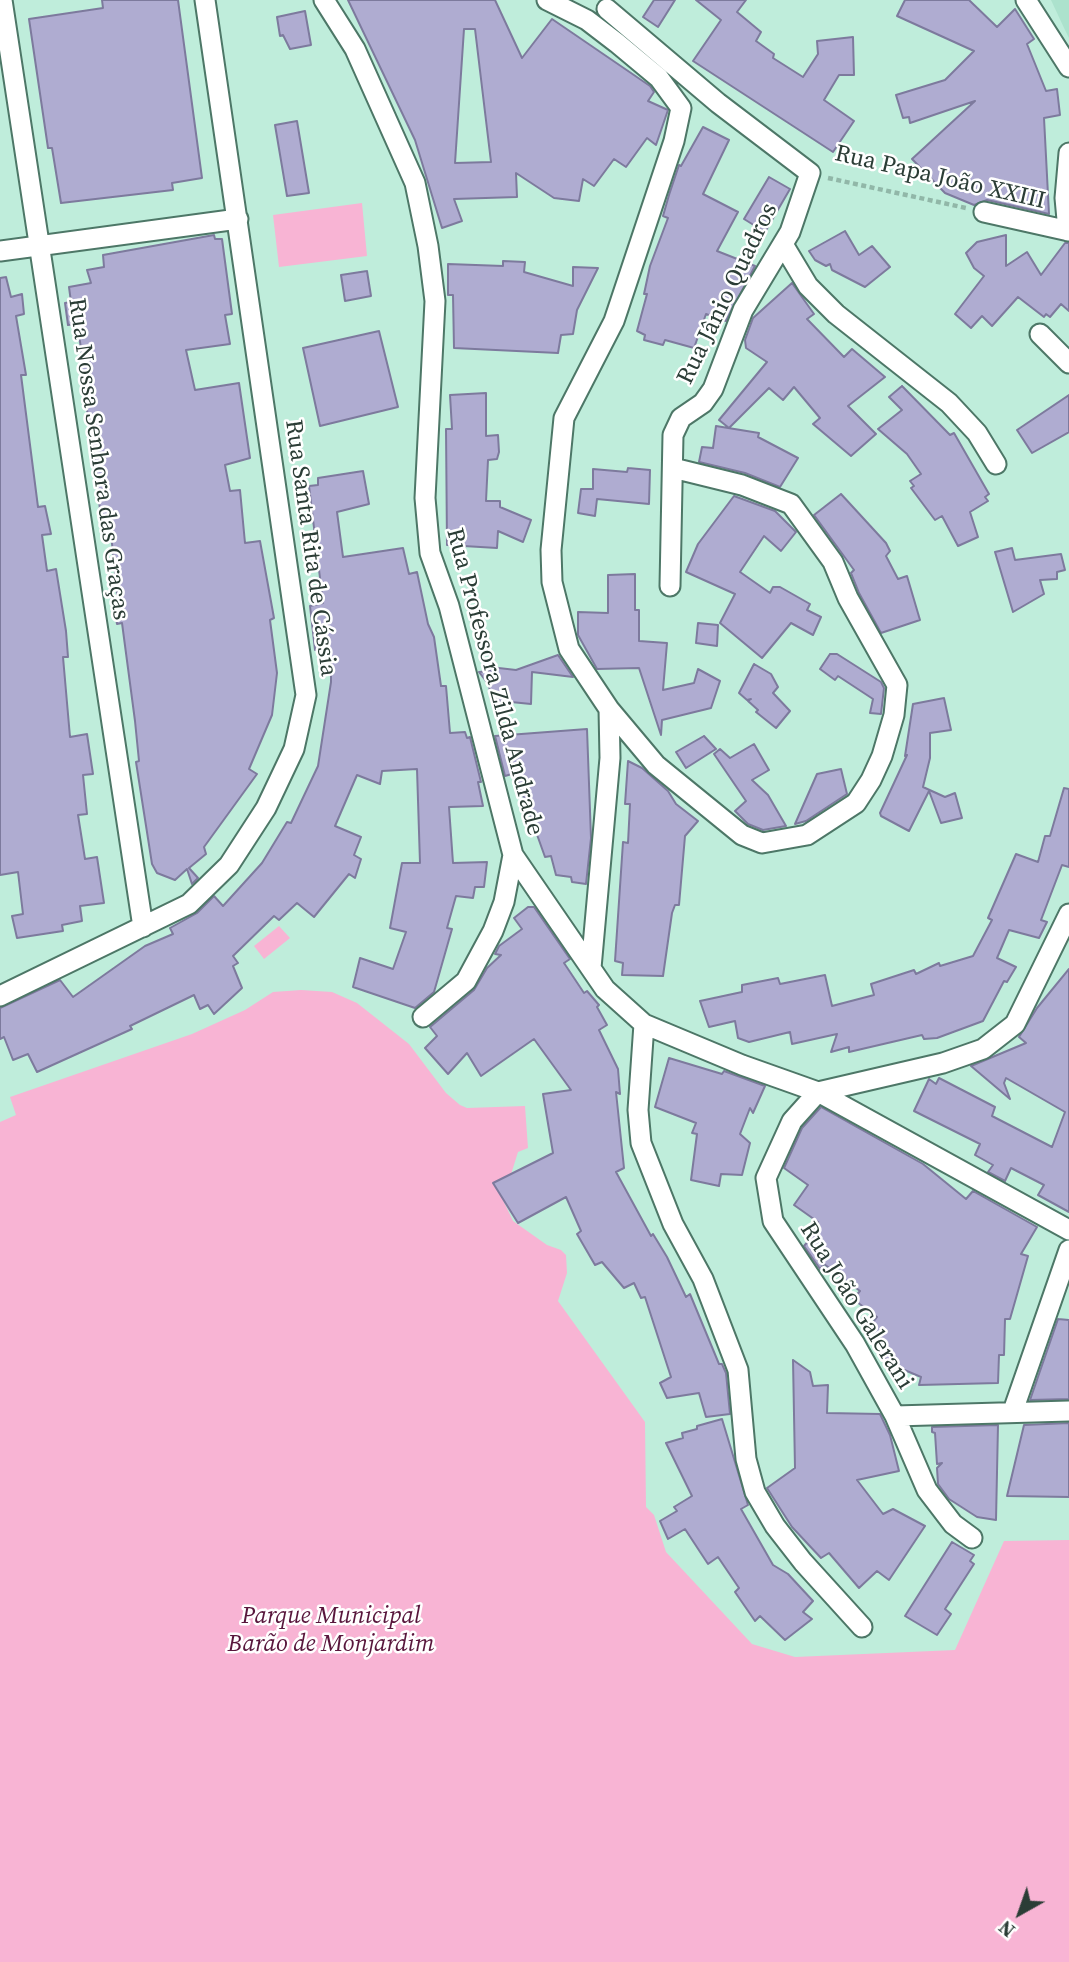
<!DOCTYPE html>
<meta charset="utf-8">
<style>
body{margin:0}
#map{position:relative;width:1069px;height:1962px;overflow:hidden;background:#bfeddb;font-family:"Source Serif 4",serif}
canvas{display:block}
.north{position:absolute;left:985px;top:1878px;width:70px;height:70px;-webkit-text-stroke:5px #fff;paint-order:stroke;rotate:220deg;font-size:19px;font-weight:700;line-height:28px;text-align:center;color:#2b3d36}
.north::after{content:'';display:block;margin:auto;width:24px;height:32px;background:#2b3d36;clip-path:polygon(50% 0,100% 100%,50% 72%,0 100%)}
</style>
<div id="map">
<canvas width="1069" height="1962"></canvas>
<div class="north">N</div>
</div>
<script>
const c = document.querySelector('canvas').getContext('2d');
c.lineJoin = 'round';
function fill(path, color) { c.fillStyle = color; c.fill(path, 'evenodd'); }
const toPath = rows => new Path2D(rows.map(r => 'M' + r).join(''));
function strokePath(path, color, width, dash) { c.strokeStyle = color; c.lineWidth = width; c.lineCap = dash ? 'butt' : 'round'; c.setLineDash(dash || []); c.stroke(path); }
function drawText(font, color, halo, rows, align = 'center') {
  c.font = font + ' "Source Serif 4",serif'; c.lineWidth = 5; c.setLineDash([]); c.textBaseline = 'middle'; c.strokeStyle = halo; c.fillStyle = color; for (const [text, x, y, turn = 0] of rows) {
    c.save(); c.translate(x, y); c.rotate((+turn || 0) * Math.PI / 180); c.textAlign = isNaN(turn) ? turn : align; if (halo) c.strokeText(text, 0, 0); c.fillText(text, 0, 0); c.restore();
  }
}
const built = toPath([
 [1051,0,1069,0,1069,38,1065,30]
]);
const green = toPath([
 [362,203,367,256,279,267,273,215],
 [279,926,290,938,264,959,254,946],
 [301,990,332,992,357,1003,409,1044,446,1093,460,1105,467,1108,525,1106,528,1148,518,1152,503,1200,513,1221,547,1245,561,1250,566,1255,567,1273,558,1301,645,1422,646,1507,654,1515,666,1552,752,1644,795,1657,955,1650,1004,1541,1069,1540,1069,1962,0,1962,0,1122,16,1115,10,1097,192,1034,245,1010,273,992]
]);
const building = toPath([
 [102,0,178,0,202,178,172,183,173,190,61,203,52,148,48,148,29,19,103,8,102,0],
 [348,0,495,0,522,58,552,19,650,86,654,92,648,101,668,110,656,145,647,138,626,167,614,159,594,186,583,179,579,201,554,198,516,173,517,197,454,199,462,221,442,228,415,140,348,0],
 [464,29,475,29,491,162,455,163,464,29],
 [654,0,675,0,658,27,643,17,654,0],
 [696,0,746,0,737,12,761,32,756,41,774,54,773,58,803,77,818,54,817,41,853,37,854,75,839,75,824,100,854,121,833,152,693,61,721,20,696,0],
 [905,0,969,0,997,27,1015,9,1034,39,1027,44,1046,91,1057,89,1060,115,1044,118,1049,214,987,200,974,205,945,193,912,159,975,101,910,123,909,117,903,118,896,95,945,80,974,51,897,16,905,0],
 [305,11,311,45,290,49,283,35,280,36,277,17,305,11],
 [297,121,309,193,287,196,275,125,297,121],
 [703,127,729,140,703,194,738,212,717,251,755,266,726,321,706,314,694,348,665,340,663,345,644,340,645,335,637,331,647,294,644,294,650,266,668,218,663,216,669,195,679,165,681,166,703,127],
 [769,177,790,189,765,232,744,219,769,177],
 [845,231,859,255,872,246,890,267,865,287,832,270,830,264,826,266,815,260,809,251,845,231],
 [214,235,215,239,222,239,232,314,225,315,230,344,186,350,195,390,239,383,250,458,225,465,230,491,240,490,245,543,260,541,274,618,270,620,277,673,272,715,249,769,257,774,204,847,206,854,189,868,198,878,192,884,187,869,175,880,157,873,152,864,136,762,139,761,135,721,122,623,117,624,114,604,118,603,110,524,102,526,97,485,99,485,80,366,84,366,77,324,68,325,65,303,71,302,69,287,91,283,87,270,104,267,103,255,214,235],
 [1006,235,1006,266,1027,252,1041,275,1065,243,1069,243,1069,311,1061,304,1050,317,1046,314,1044,317,1018,297,992,326,982,316,971,328,955,314,984,276,974,268,966,253,977,242,1006,235],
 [503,261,525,262,524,272,573,286,573,267,598,268,577,310,573,334,561,335,558,353,454,348,453,295,448,295,448,264,503,266,503,261],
 [367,271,371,296,345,301,341,275,367,271],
 [6,277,11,297,22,294,24,314,16,316,26,375,21,375,38,507,45,506,51,534,42,535,47,571,56,569,66,631,68,657,63,657,70,737,87,734,93,774,83,775,87,814,78,815,85,859,97,857,104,903,80,906,82,921,62,925,63,931,17,938,12,916,23,914,18,872,0,875,0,278,6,277],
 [792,283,814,314,807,319,844,357,852,349,885,377,848,406,876,434,851,456,813,424,820,418,794,387,783,400,769,388,729,428,719,420,767,362,746,348,745,340,753,318,792,283],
 [379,331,398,407,320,426,303,348,379,331],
 [902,386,950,435,954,433,989,494,985,497,988,501,970,512,978,537,958,546,942,516,935,520,911,488,914,486,910,481,921,474,907,454,878,429,902,410,889,397,902,386],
 [486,393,486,436,498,435,499,452,497,459,488,460,486,501,500,501,500,507,531,520,523,542,498,531,497,548,447,545,446,429,452,429,450,395,486,393],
 [1069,395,1069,432,1032,453,1017,430,1069,395],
 [716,426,759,433,758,437,798,458,780,487,745,473,699,462,702,447,713,448,716,426],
 [628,468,650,470,649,504,597,499,595,516,578,513,581,489,593,489,593,469,627,472,628,468],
 [363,471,369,504,337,512,343,557,403,548,409,574,417,572,428,624,434,637,441,686,446,686,450,733,465,732,467,738,470,737,481,782,478,782,483,806,449,807,453,863,487,862,484,887,475,887,473,898,456,896,447,928,452,929,434,992,415,1008,353,987,360,958,393,969,406,932,390,928,402,863,420,863,417,769,382,771,380,784,357,775,335,826,361,837,354,855,361,859,355,878,349,874,314,917,297,903,279,920,274,916,233,956,238,963,233,966,242,988,214,1014,208,1005,200,1009,194,995,130,1026,132,1029,37,1072,28,1054,13,1060,4,1037,0,1039,0,1008,60,980,73,997,145,946,173,934,170,928,197,913,214,896,223,906,262,863,287,822,291,823,318,766,331,682,331,651,315,650,310,606,323,603,309,486,318,485,318,478,363,471],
 [841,494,886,543,890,551,886,556,898,579,907,576,920,620,881,633,859,593,851,573,854,570,814,515,841,494],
 [734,496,775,511,796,532,781,551,764,536,740,572,770,593,773,587,780,587,810,604,807,610,821,617,813,635,791,623,762,658,720,623,735,594,686,572,698,544,734,496],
 [1012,548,1015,560,1061,554,1065,570,1057,572,1057,579,1040,580,1044,594,1013,612,995,552,1012,548],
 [635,574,635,610,639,610,639,641,667,643,663,690,694,683,698,669,720,681,711,708,662,720,661,735,639,668,597,669,578,635,578,612,608,613,608,575,635,574],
 [698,623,718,625,717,646,696,643,698,623],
 [830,654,837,654,881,682,884,688,881,714,870,713,873,699,838,676,835,680,820,669,830,654],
 [558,655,573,677,532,672,531,704,491,700,489,685,479,672,490,671,490,667,516,670,558,655],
 [754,664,771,674,778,687,773,693,790,711,776,728,756,712,758,710,748,701,751,699,747,700,739,693,754,664],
 [944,698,951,730,930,733,930,758,923,787,945,797,955,793,962,818,941,823,929,791,909,831,881,816,880,813,907,755,905,756,913,704,944,698],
 [587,729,591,838,586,884,572,882,571,877,556,875,551,856,545,857,515,773,505,776,495,736,587,729],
 [704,736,716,749,686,768,676,752,704,736],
 [754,744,769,770,752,780,768,795,786,826,763,830,748,824,735,811,746,801,714,754,720,749,730,758,754,744],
 [628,761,642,768,668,791,676,804,698,821,685,836,679,905,675,905,672,913,663,976,622,975,623,963,615,961,623,842,628,843,630,804,625,804,628,761],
 [841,769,847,794,806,821,795,824,817,774,841,769],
 [1064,788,1069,789,1069,867,1062,865,1041,920,1047,922,1039,938,1009,930,997,958,1016,967,1007,982,1004,981,983,1021,937,1038,924,1039,922,1035,849,1052,849,1047,831,1052,837,1034,792,1044,790,1032,749,1042,738,1038,735,1021,709,1027,700,1001,742,992,742,985,778,978,780,984,825,975,832,1006,874,995,871,984,914,970,916,974,939,963,940,966,973,956,992,920,988,918,1016,854,1038,862,1045,836,1050,836,1064,788],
 [528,907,534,907,570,959,564,963,584,993,587,991,599,1005,597,1007,607,1025,599,1030,618,1069,620,1094,616,1092,624,1168,616,1172,651,1236,653,1234,667,1257,686,1297,690,1294,719,1364,722,1364,726,1373,730,1414,706,1417,699,1393,667,1398,660,1383,671,1377,645,1297,641,1298,634,1283,624,1288,602,1262,595,1265,577,1234,581,1231,566,1197,518,1223,493,1183,553,1153,543,1094,571,1090,534,1039,481,1076,467,1053,448,1074,425,1048,437,1036,430,1027,474,990,487,968,501,955,495,954,499,946,522,929,514,918,528,907],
 [1069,969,1069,1212,1038,1195,1044,1185,1011,1168,1005,1181,988,1172,993,1165,975,1155,980,1144,914,1111,929,1079,936,1084,939,1078,995,1107,992,1116,1052,1147,1065,1112,1006,1078,1004,1083,1010,1099,971,1066,1026,1043,1019,1037,1037,1008,1069,969],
 [669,1058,722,1074,724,1071,765,1086,753,1113,750,1108,740,1134,750,1143,742,1175,721,1174,719,1186,691,1180,697,1134,692,1133,696,1123,655,1107,669,1058],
 [821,1107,923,1164,966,1199,973,1191,1037,1227,1021,1254,1028,1256,1010,1319,1005,1319,1004,1355,999,1355,998,1383,919,1385,921,1377,895,1366,875,1350,883,1339,868,1329,877,1317,853,1299,860,1291,824,1264,820,1269,804,1246,816,1232,813,1227,818,1222,794,1205,808,1185,784,1168,802,1128,821,1107],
 [1058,1319,1069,1320,1069,1399,1030,1400,1058,1319],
 [793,1360,810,1372,813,1386,828,1385,827,1413,880,1414,890,1435,899,1471,857,1480,883,1514,893,1509,925,1526,889,1580,877,1571,859,1588,829,1553,821,1558,792,1527,767,1488,795,1468,793,1360],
 [722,1419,748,1505,741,1509,773,1565,788,1574,813,1601,803,1612,812,1619,785,1640,760,1616,755,1621,735,1592,739,1588,718,1557,708,1564,685,1529,668,1539,660,1521,677,1511,674,1507,692,1496,666,1443,683,1438,682,1433,697,1429,697,1426,722,1419],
 [1069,1423,1069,1497,1007,1496,1024,1425,1069,1423],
 [998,1425,996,1520,977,1517,949,1499,938,1484,937,1468,942,1463,937,1464,935,1433,932,1432,932,1427,998,1425],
 [952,1542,974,1555,970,1561,974,1564,945,1609,951,1614,937,1635,905,1616,952,1542]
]);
const path = toPath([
 [828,178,966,208]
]);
const street = toPath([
 [2,0,143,927],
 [324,0,355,49,415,183,428,246,435,301,425,498,430,553,449,606,513,855,605,989,644,1024,742,1065,818,1092,1069,1230],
 [547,0,587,20,617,43,659,78,681,108,674,141,614,321,564,418,551,550,552,582,569,649,609,709,656,765,742,835,762,843,807,835,856,803,871,780,882,756,894,715,897,685,848,598,833,562,791,504,742,485,673,468],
 [1026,0,1069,67],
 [607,9,718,103,810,173,790,232,743,310,713,389,703,403,681,418,673,435,670,586],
 [984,212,1069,231],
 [1068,231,1065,198,1069,153],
 [784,246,808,286,836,314,949,403,977,433,996,464],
 [0,251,238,219],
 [1040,334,1069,363],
 [591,968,610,758,609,709],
 [0,996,189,904,229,865,266,808,294,749,306,695,205,0],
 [423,1017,466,981,493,931,504,902,513,855],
 [644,1024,638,1110,641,1143,673,1224,703,1279,738,1370,746,1459,755,1492,775,1526,803,1562,862,1627],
 [1013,1411,1069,1250],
 [895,1416,1069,1411],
 [972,1538,953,1524,927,1490,895,1416,855,1344,773,1221,766,1178,792,1121,818,1092,943,1063,983,1049,1015,1024,1069,914]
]);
const streetNames = [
 ["Rua Papa João XXIII",940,178,13],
 ["Rua Jânio Quadros",728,294,-64],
 ["Rua Nossa Senhora das Graças",98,459,82],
 ["Rua Santa Rita de Cássia",310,548,82],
 ["Rua Professora Zilda Andrade",494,682,75],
 ["Rua João Galerani",856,1306,58]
];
const parkNames = [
 ["Parque Municipal",331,1617],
 ["Barão de Monjardim",331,1645]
];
fill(built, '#ace2cd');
fill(green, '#f8b4d4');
fill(building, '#afacd1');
strokePath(building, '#7d7a9d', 2);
strokePath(street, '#4d7767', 23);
strokePath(path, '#91b7a8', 4.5, [5, 3.5]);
strokePath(street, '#fff', 19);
drawText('24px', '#2b3d36', '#fff', streetNames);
drawText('italic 24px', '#58163c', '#fff', parkNames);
</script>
